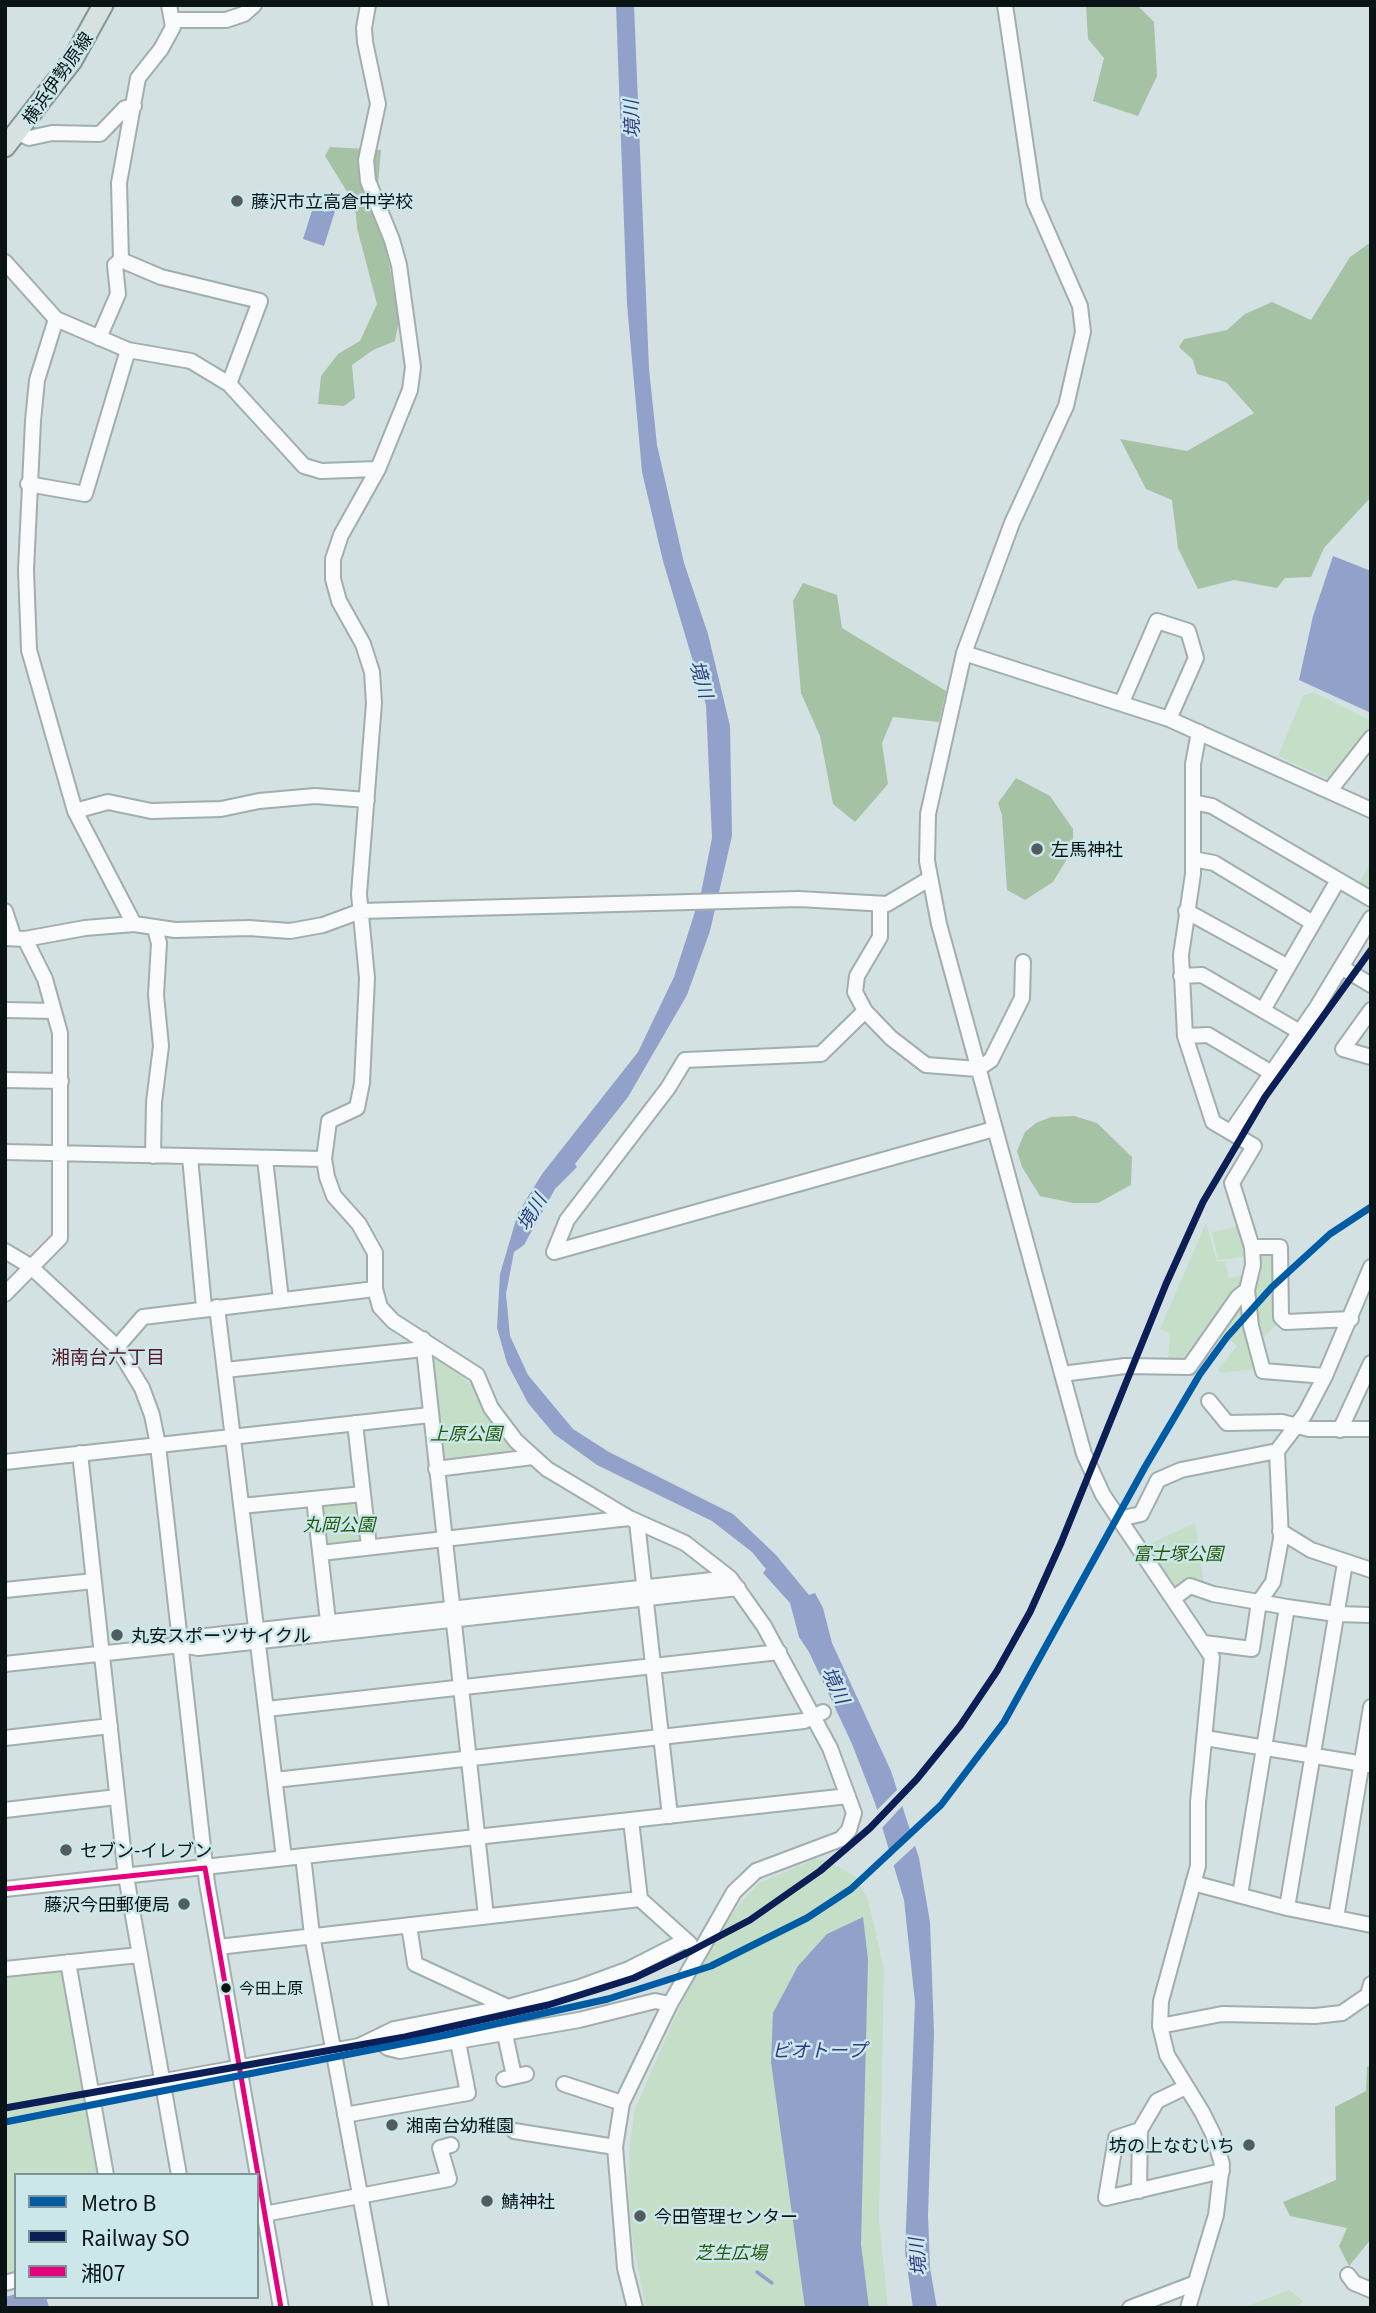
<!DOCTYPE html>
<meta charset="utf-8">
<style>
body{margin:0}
#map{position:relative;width:1376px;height:2313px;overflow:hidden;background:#d3e1e3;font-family:Georgia,"Noto Sans JP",serif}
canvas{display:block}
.frame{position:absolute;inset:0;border:7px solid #0a1415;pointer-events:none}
.legend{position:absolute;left:14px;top:2173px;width:245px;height:126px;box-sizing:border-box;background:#cce7ea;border:2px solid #7e9395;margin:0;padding:9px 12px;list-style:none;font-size:21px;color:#0a1415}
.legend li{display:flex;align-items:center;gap:14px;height:35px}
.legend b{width:35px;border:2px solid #7e9395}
</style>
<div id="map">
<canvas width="1376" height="2313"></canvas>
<div class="frame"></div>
<ul class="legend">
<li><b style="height:9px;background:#005ba5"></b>Metro B</li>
<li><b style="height:9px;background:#0c1e56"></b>Railway SO</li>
<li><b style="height:9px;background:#e5007d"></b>湘07</li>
</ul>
</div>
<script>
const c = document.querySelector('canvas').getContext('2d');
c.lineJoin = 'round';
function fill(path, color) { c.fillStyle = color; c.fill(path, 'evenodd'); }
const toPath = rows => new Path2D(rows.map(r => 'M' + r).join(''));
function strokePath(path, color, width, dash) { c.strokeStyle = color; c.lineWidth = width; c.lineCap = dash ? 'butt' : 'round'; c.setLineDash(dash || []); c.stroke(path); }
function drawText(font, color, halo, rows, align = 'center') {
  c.font = font + ' Georgia,"Noto Sans JP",serif'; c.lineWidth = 5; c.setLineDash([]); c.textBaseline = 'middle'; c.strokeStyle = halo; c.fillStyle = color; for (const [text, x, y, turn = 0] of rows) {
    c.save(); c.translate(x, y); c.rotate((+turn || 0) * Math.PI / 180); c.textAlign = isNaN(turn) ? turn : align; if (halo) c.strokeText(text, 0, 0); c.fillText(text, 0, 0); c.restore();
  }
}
const green = toPath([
 [1313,692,1371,721,1371,730,1337,776,1328,779,1278,756,1303,696],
 [1371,861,1371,891,1358,885],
 [1206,1223,1217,1262,1225,1261,1229,1278,1248,1274,1244,1285,1187,1363,1168,1361,1170,1333,1160,1329],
 [1243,1225,1250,1256,1218,1260,1212,1232],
 [1276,1252,1275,1326,1266,1335,1257,1336,1251,1285,1255,1253],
 [1238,1303,1245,1303,1258,1364,1254,1369,1222,1373,1218,1370,1237,1346,1223,1335,1194,1377,1189,1374,1216,1331],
 [431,1350,473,1386,490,1420,519,1453,442,1463],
 [358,1500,363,1543,321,1547,316,1504],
 [1195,1523,1204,1584,1190,1579,1175,1586,1147,1545],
 [815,1859,827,1860,856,1877,868,1900,884,1969,879,2220,888,2308,646,2308,633,2243,628,2190,630,2144,635,2109,698,1965,738,1906,759,1883],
 [62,1969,103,2175,16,2175,16,2274,5,2277,5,1975],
 [1289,2290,1303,2301,1297,2308,1242,2308]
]);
const forest = toPath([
 [1086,5,1137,5,1154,22,1157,76,1138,116,1093,101,1104,58,1088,39],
 [330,147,381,150,377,195,399,320,395,341,373,350,352,365,355,398,344,406,318,404,321,376,338,354,360,341,377,304,357,228,356,214,346,190,325,156],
 [1371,242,1371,497,1324,548,1311,577,1285,578,1277,588,1234,580,1198,589,1178,548,1172,500,1146,489,1120,439,1187,451,1254,413,1226,382,1197,374,1193,360,1179,347,1184,339,1227,330,1245,314,1272,302,1311,320,1350,257],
 [803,583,837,595,842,628,946,691,939,722,893,717,882,743,888,784,855,822,833,804,820,736,801,693,793,601],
 [1016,778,1050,796,1073,829,1073,849,1053,882,1025,900,1007,890,1002,815,998,803],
 [1074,1116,1097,1123,1132,1157,1131,1185,1098,1203,1073,1203,1040,1196,1022,1167,1017,1151,1025,1132,1036,1123,1051,1117],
 [1371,2066,1371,2239,1349,2266,1339,2246,1347,2228,1290,2216,1283,2202,1336,2180,1335,2107,1366,2091,1367,2067]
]);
const water = toPath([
 [616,5,634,5,649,369,657,445,684,563,708,634,730,726,732,836,710,931,687,995,628,1097,575,1164,577,1167,555,1189,524,1245,514,1252,506,1294,510,1336,528,1375,573,1429,609,1452,733,1514,776,1555,809,1595,815,1593,823,1608,832,1643,891,1771,919,1858,930,1922,934,2034,928,2215,930,2268,937,2308,913,2308,905,2252,915,2002,904,1900,875,1803,852,1744,809,1652,799,1637,790,1603,763,1573,766,1569,752,1552,712,1521,597,1465,554,1434,528,1403,507,1363,497,1328,500,1274,518,1213,542,1174,638,1052,674,977,701,893,712,838,706,705,663,561,642,472,627,304],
 [315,201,336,208,324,246,303,239],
 [1333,556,1371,571,1371,713,1299,680,1313,616],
 [863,1917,868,1959,861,2244,869,2308,805,2308,771,2062,773,2013,798,1966,827,1934],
 [16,2294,16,2297,46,2297,49,2307,8,2308,5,2297]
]);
const pier = toPath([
 [900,1787,905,1803,881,1829,875,1812],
 [913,1827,918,1843,892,1867,888,1851]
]);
const stream = toPath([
 [757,2272,772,2283]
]);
const minor = toPath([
 [169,5,173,27,161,49,138,78,119,183,121,260,161,277,260,301,229,384],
 [368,5,364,28,365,42,378,104,366,160,368,181,392,240,399,265,413,367,410,390,378,469,341,535,333,559,333,579,339,601,363,644,372,672,374,703,359,894,367,978,362,1083,357,1108,329,1121,324,1159,327,1177,334,1196,359,1224,375,1253,375,1289,380,1307,393,1321,477,1375,491,1408,516,1441,547,1469,629,1518,685,1543,730,1578,764,1626,830,1748,854,1813,849,1830,841,1839,756,1871,734,1892,670,2004,622,2103,615,2147,625,2268,635,2308],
 [1005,5,1034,201,1080,306,1083,332,1066,406,1012,523,964,653,928,814,927,861,939,924,1084,1454,1103,1495,1212,1657,1198,1802,1198,1866,1161,2001,1160,2026,1167,2055,1202,2112,1213,2134,1222,2164,1216,2215,1188,2308],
 [173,20,226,20,244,14,254,5],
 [18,133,29,138,52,133,100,134,125,108,134,106],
 [5,262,56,319,128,350,191,361,229,384,304,466,321,471,378,469],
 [56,319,37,380,33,421,26,570,29,650,75,811,134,924],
 [99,338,118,294,115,265,121,260],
 [28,484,85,494,128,350],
 [964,653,1169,719,1371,810],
 [1122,702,1157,621,1188,631,1196,658,1169,719],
 [1199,732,1193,764,1193,874,1181,955,1185,1036,1213,1122,1254,1146,1232,1183,1252,1247,1253,1265,1247,1290,1251,1326,1263,1371,1325,1376],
 [1331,789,1371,738],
 [1193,802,1212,806,1371,899],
 [75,811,108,802,151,811,221,809,259,801,315,796,367,800],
 [1193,859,1214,863,1313,923],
 [880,904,880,937,857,976,855,992,865,1011,891,1038,926,1065,978,1069,991,1060,1022,998,1023,962],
 [5,911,14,938],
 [1186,911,1288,967],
 [5,938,25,939,85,928,134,924,175,930,249,928,290,931,323,925,361,911,799,899,887,904,929,879],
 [1343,968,1371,985],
 [1181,976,1202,975,1300,1032],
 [5,1010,54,1011],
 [1263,1010,1338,880],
 [1371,1010,1343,1049,1371,1057],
 [865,1011,821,1054,685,1060,668,1088,567,1220,554,1252,994,1129],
 [1185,1036,1208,1035,1270,1072],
 [5,1080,61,1081],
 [1231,1132,1317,1007,1371,918],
 [5,1152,324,1159],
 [153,1156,154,1102,161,1046,156,995,159,943,155,929],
 [190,1157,204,1308],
 [265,1159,281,1300],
 [1252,1247,1280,1247,1281,1317,1286,1322,1351,1319],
 [5,1251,30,1266,117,1347,142,1388,152,1415,158,1445,207,1883,281,2308],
 [5,1294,60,1238,60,1033,45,979,25,939],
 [217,1307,284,1858],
 [423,1339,486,1916],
 [117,1347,143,1317,375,1289],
 [225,1370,424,1349],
 [1062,1374,1125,1366,1189,1367,1238,1297,1247,1290],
 [1209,1401,1227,1423,1282,1422,1309,1429,1371,1429],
 [355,1423,369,1547],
 [1340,1430,1371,1363],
 [80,1453,126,1876,179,2175],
 [5,1462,430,1415],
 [436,1469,533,1457],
 [314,1499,329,1630],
 [241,1506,363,1494],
 [1119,1519,1141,1514,1158,1480,1181,1470,1277,1451],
 [637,1522,670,1816],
 [1280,1531,1311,1550,1371,1570],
 [321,1553,629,1518],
 [5,1590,94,1581],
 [1174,1598,1190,1586,1213,1594,1287,1607,1336,1614,1371,1615],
 [1204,1643,1252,1649,1259,1602,1273,1582,1281,1539,1277,1451,1305,1414,1325,1376,1371,1267],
 [181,1645,198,1648,738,1588],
 [5,1664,181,1645,197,1637,730,1578],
 [267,1709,779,1652],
 [5,1738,110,1726],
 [1205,1738,1370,1765],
 [275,1780,804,1721,823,1712],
 [5,1810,117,1797],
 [631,1820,640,1899],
 [303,1856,312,1935,381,2308],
 [1193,1883,1287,1908,1371,1925],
 [5,1889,848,1796],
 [1240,1895,1287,1607],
 [1287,1908,1345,1563],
 [1336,1918,1371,1707],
 [409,1925,415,1964,508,2007],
 [218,1947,640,1899,690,1944],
 [68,1962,106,2175],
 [5,1969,139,1955],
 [1160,2026,1222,2014,1315,2016,1342,2013,1368,1995,1371,1984],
 [505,2034,514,2076],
 [377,2039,388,2048,400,2051,579,2020,655,2001,670,2004],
 [504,2079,526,2074],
 [564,2084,622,2103],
 [1186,2087,1157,2101,1140,2130,1116,2138,1106,2198,1222,2171],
 [92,2094,359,2046,394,2029,508,2007,580,1987,629,1969,684,1941],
 [345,2115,468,2093,458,2042],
 [514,2131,615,2147],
 [1139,2191,1140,2130],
 [259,2215,449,2179,440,2148,451,2145],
 [1348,2275,1354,2283,1371,2290],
 [5,2283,16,2280],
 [1130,2308,1193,2284]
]);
const major = toPath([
 [5,147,72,61,103,5]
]);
const bus1 = toPath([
 [205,1868,281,2308],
 [5,1889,205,1868]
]);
const rail1 = toPath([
 [5,2108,405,2037,548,2005,634,1978,691,1951,750,1920,820,1871,870,1828,917,1779,960,1726,997,1671,1030,1612,1061,1543,1166,1284,1203,1202,1265,1097,1371,950]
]);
const metro1 = toPath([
 [5,2122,446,2035,608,1999,711,1966,807,1918,851,1889,941,1805,1004,1722,1145,1467,1200,1374,1227,1337,1272,1287,1330,1234,1371,1207]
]);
const markers = [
 [237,201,7,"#505c5d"],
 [1037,849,7,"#505c5d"],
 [117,1635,7,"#505c5d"],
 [66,1850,7,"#505c5d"],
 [184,1904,7,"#505c5d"],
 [226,1988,6,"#0a1415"],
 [392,2125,7,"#505c5d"],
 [1249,2145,7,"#505c5d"],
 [487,2201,7,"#505c5d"],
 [640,2216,7,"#505c5d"]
];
const busNames = [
 ["今田上原",239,1988]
];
const streetNames = [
 ["横浜伊勢原線",57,78,-55]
];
const poiNames = [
 ["藤沢市立高倉中学校",251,201],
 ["左馬神社",1051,849],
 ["丸安スポーツサイクル",131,1635],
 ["セブン-イレブン",80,1850],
 ["藤沢今田郵便局",170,1904,"right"],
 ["湘南台幼稚園",406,2125],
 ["坊の上なむいち",1235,2145,"right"],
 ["鯖神社",501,2201],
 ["今田管理センター",654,2216]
];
const parkNames = [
 ["上原公園",466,1433],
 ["丸岡公園",339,1524],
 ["富士塚公園",1178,1553],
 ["芝生広場",731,2252]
];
const waterNames = [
 ["境川",631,119,-92],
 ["境川",702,679,74],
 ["境川",531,1212,-59],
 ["境川",836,1685,65],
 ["ビオトープ",819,2050],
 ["境川",917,2257,-95]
];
const neighbourhoodNames = [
 ["湘南台六丁目",108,1357]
];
fill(green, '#c5dec7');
fill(forest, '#a5c2a5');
fill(water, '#91a1ca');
fill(pier, '#d3e1e3');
strokePath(stream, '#91a1ca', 3.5);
strokePath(minor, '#a2adae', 18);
strokePath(major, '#839694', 23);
strokePath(minor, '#f8fafb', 14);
strokePath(major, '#d7e1df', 19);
strokePath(bus1, '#e5007d', 5);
strokePath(rail1, '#0c1e56', 7);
strokePath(metro1, '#005ba5', 7);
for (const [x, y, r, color] of markers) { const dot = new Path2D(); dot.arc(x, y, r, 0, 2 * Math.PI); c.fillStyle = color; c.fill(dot); strokePath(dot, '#cce7ea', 2.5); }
drawText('16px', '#0a1415', '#cce7ea', busNames, 'left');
drawText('18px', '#0a1415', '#cce7ea', streetNames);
drawText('18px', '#0a1415', '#cce7ea', poiNames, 'left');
drawText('italic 18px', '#23590b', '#cce7ea', parkNames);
drawText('italic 19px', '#2f3c84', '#cce7ea', waterNames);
drawText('19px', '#5a1525', '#cce7ea', neighbourhoodNames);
</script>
